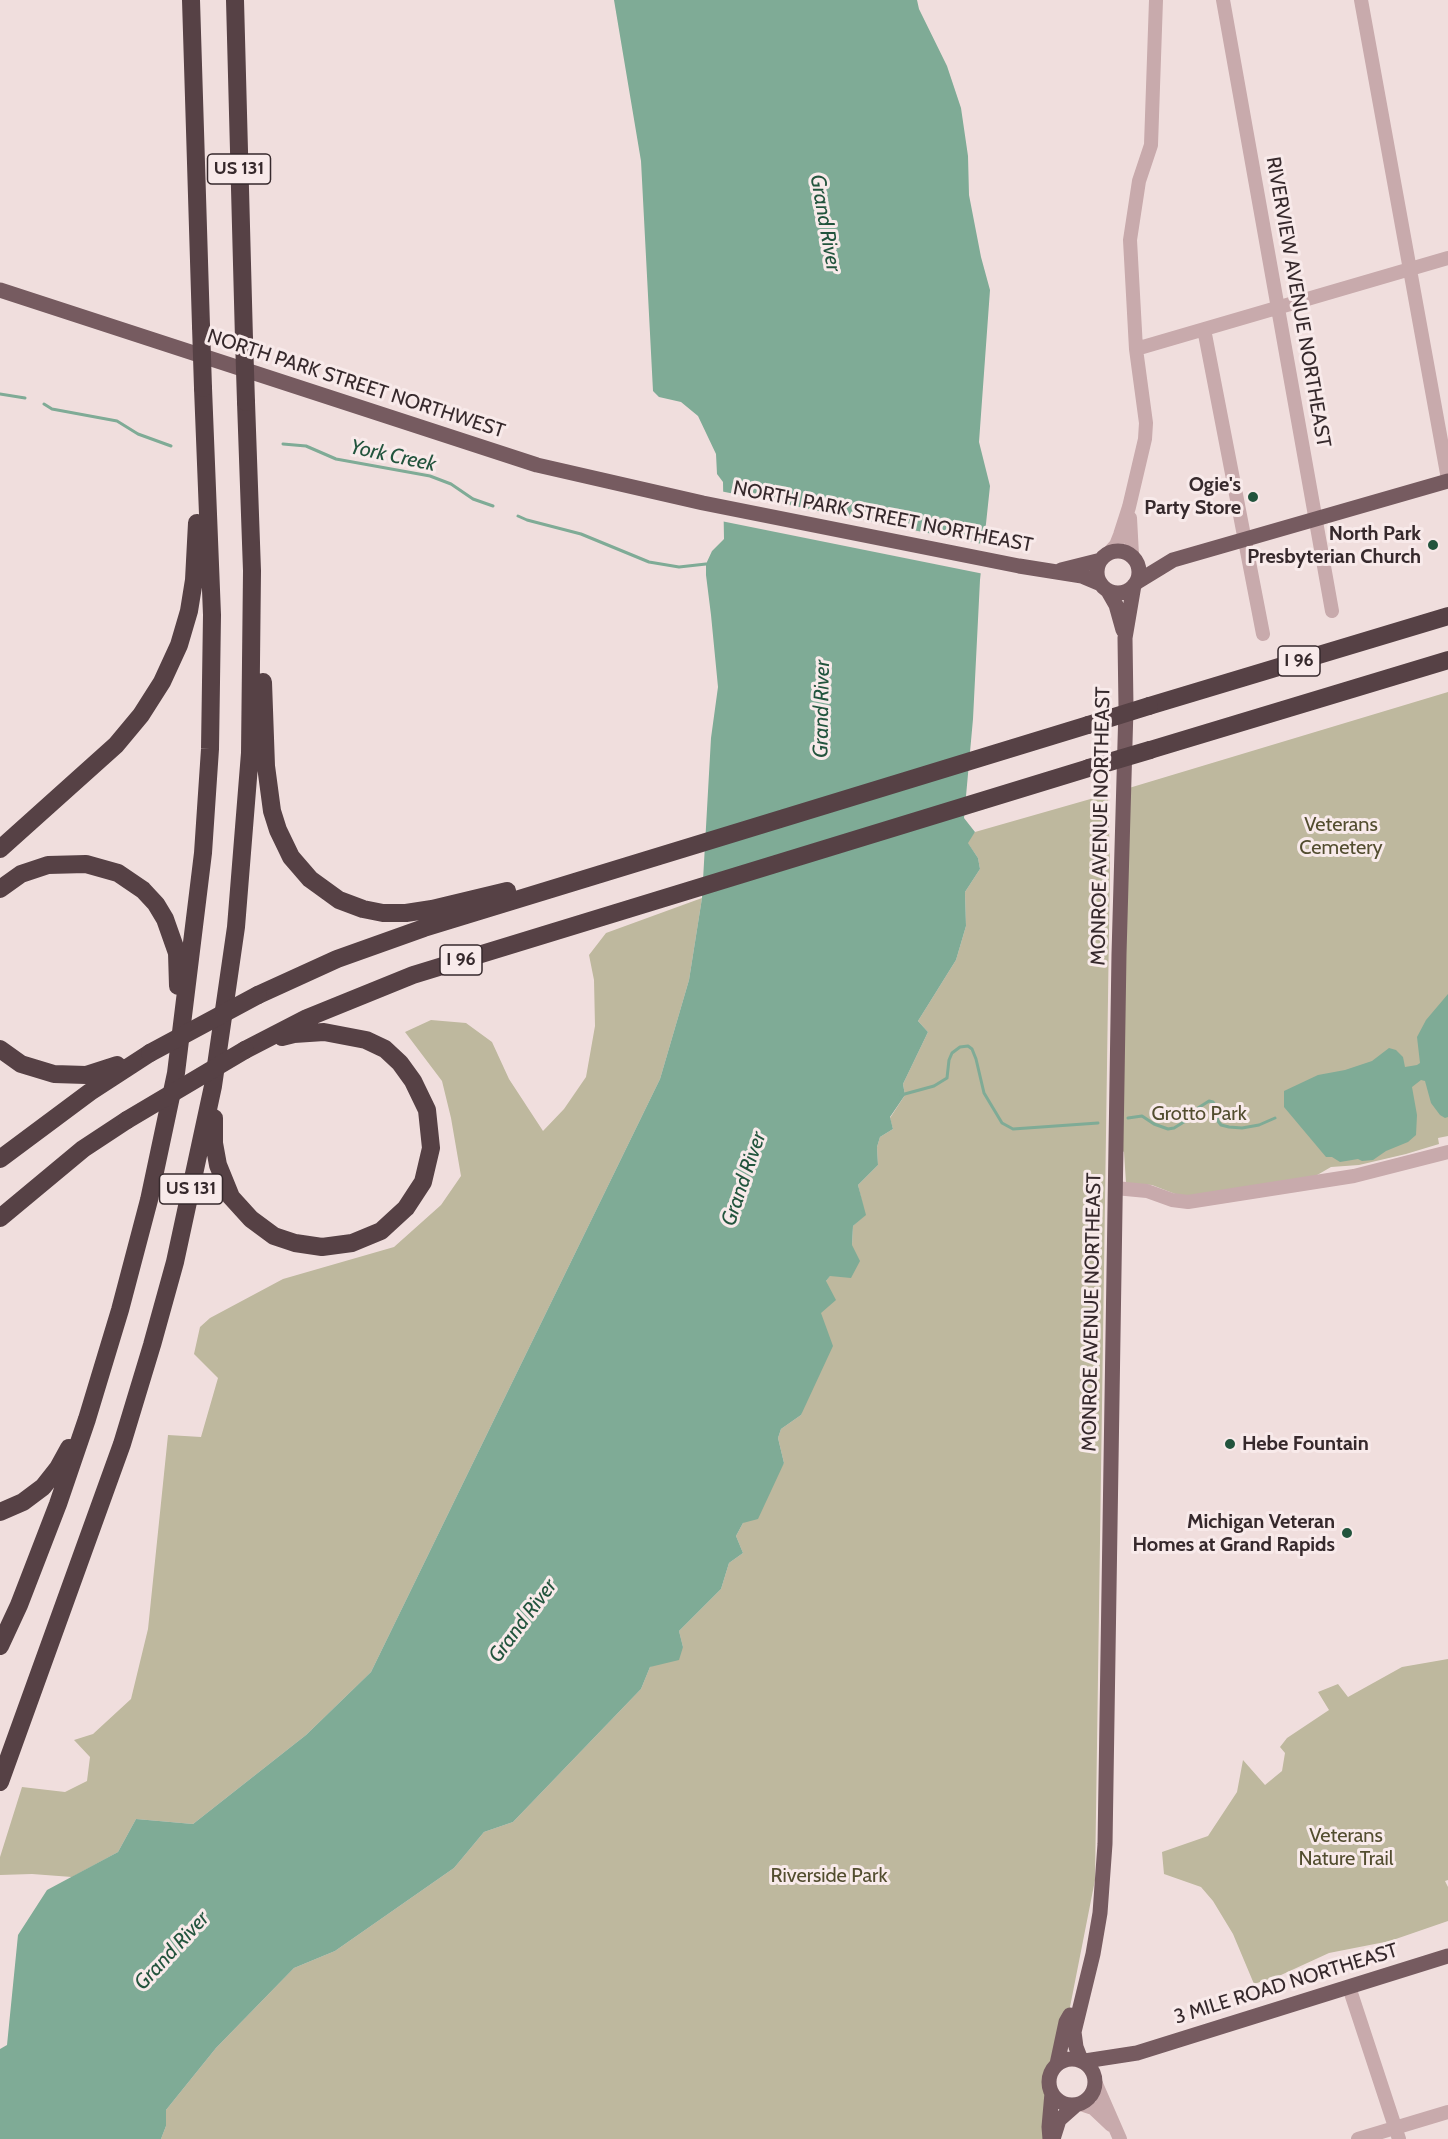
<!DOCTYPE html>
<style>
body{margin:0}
canvas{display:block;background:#f0dedd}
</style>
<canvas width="1448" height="2139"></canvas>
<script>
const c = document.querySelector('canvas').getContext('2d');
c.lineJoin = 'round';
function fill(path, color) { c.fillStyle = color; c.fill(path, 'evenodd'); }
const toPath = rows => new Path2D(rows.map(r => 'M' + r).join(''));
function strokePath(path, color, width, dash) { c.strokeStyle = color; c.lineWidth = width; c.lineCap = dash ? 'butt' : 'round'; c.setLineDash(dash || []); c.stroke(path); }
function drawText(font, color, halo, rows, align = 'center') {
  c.font = font + ' Cabin,sans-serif'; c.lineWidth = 6; c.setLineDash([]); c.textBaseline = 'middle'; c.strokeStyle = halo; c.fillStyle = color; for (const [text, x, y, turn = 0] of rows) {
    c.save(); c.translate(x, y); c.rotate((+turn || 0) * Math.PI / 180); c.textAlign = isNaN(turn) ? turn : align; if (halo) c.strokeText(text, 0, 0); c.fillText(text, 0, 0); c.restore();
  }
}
const green = toPath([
 [1448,692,1448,1136,1438,1138,1439,1144,1406,1154,1359,1165,1331,1167,1312,1178,1183,1197,1152,1185,1126,1183,1124,1152,1120,1149,1129,788],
 [1108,794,1110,863,1095,1880,1044,2139,161,2139,166,2126,166,2110,216,2048,294,1968,335,1951,454,1868,484,1832,513,1822,641,1689,650,1667,683,1647,679,1631,721,1589,729,1563,743,1553,736,1536,743,1523,784,1463,778,1438,781,1429,801,1415,826,1281,852,1245,853,1226,865,1215,858,1185,878,1165,877,1147,880,1137,893,1129,890,1118,905,1095,903,1084,928,1032,918,1021,956,960,966,926,965,892,980,869,978,858,967,842,975,832],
 [702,898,689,980,660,1079,371,1672,306,1735,193,1824,136,1819,118,1852,72,1877,32,1874,0,1875,0,1857,22,1787,65,1792,87,1781,90,1757,74,1740,93,1734,131,1699,148,1629,168,1435,201,1437,218,1378,194,1354,200,1327,210,1318,283,1279,394,1247,441,1205,461,1176,451,1118,442,1081,405,1032,431,1020,466,1023,492,1042,509,1079,543,1131,564,1109,586,1077,595,1026,594,980,589,955,606,933],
 [1448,1659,1448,1880,1445,1881,1448,1887,1448,1921,1390,1941,1329,1953,1281,1975,1254,1984,1233,1934,1213,1901,1201,1887,1164,1874,1162,1852,1208,1836,1237,1792,1243,1760,1265,1785,1282,1771,1285,1753,1280,1747,1287,1738,1329,1710,1318,1692,1338,1684,1348,1697,1402,1667]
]);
const water = toPath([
 [614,0,917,0,919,9,947,66,961,108,968,156,969,195,981,257,990,290,979,442,990,486,980,580,973,719,964,818,975,832,968,843,978,858,980,869,965,892,966,926,956,960,918,1021,928,1032,903,1084,905,1095,890,1117,893,1129,880,1137,877,1147,878,1165,858,1185,866,1215,853,1226,852,1245,860,1261,851,1278,830,1276,826,1281,836,1300,821,1313,833,1346,801,1415,781,1429,778,1438,784,1463,758,1519,743,1523,736,1536,743,1553,729,1563,721,1589,679,1631,683,1647,679,1660,650,1667,641,1689,513,1822,484,1832,454,1868,335,1951,294,1968,216,2048,166,2110,166,2126,161,2139,0,2139,0,2049,7,2045,18,1935,47,1890,118,1852,136,1819,193,1824,306,1735,371,1672,660,1079,689,980,702,898,711,738,718,687,711,615,706,575,706,564,712,551,724,539,723,482,717,474,716,454,698,416,681,402,659,397,653,391,641,161],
 [1448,994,1448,1117,1445,1118,1440,1115,1431,1103,1425,1081,1421,1080,1412,1087,1417,1115,1416,1135,1408,1142,1386,1151,1373,1160,1362,1161,1358,1159,1340,1162,1332,1157,1326,1157,1284,1107,1284,1091,1318,1075,1345,1070,1372,1061,1389,1048,1396,1050,1403,1057,1405,1067,1417,1065,1420,1063,1417,1037,1426,1020]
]);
const pier = toPath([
 [720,491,987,545,984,574,721,521]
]);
const stream = toPath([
 [0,394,25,398],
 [44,404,52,409,117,421,138,434,171,446],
 [283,444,306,446,336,459,430,476,451,484,473,499,493,506],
 [518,516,527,520,581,534,649,562,679,567,706,564],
 [901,1095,934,1086,947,1078,949,1060,952,1053,960,1047,968,1046,972,1049,976,1059,984,1093,1002,1123,1013,1129,1098,1123],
 [1128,1118,1142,1116,1154,1124,1168,1129,1174,1128,1192,1117,1198,1108,1209,1101,1213,1102,1216,1107,1218,1121,1221,1125,1229,1127,1242,1128,1259,1125,1275,1118]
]);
const minor = toPath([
 [1223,0,1332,611],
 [1361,0,1448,479],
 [1204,329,1263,634],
 [1136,349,1448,258],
 [1130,518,1132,555],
 [1108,554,1116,545,1120,535,1129,507,1145,439,1146,423,1136,349,1130,240,1139,181,1151,145,1156,0],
 [1115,1188,1147,1191,1172,1200,1188,1202,1354,1176,1448,1152],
 [1349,1987,1399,2139],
 [1096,2084,1120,2139],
 [1081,2104,1093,2108,1111,2125],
 [1358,2139,1448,2112]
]);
const major = toPath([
 [0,290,537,465,703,503,1019,566,1082,576,1101,584],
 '1097 572a21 21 0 1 1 42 0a21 21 0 1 1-42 0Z',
 [1061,570,1101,560],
 [1137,582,1173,560,1448,481],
 [1108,591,1116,605,1123,630],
 '1049 2082a23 23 0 1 1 46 0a23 23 0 1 1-46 0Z',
 [1081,2060,1076,2047,1074,2032,1093,1954,1100,1913,1105,1844,1119,954,1126,708,1125,638,1134,585],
 [1085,2061,1137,2053,1448,1956],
 [1057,2064,1066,2022,1070,2015],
 [1050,2139,1049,2127,1052,2093],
 [1053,2139,1059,2120,1076,2105]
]);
const highway = toPath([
 [191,0,201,326],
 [235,0,244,339],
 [263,682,266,766,272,811,278,830,291,857,310,879,339,900,363,909,383,913,406,913,432,909,507,891],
 [1149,706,1448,616],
 [1150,750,1448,660],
 [0,849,116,745,141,715,162,682,179,645,189,611,194,580,197,523],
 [0,889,21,874,48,865,86,864,118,873,143,890,156,904,165,919,177,953,178,986],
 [258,995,337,959,424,928,1088,725],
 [0,1049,21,1064,54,1074,86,1075,117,1065],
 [245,1050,307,1018,413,975,1089,768],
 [214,1118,214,1143,218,1165,231,1197,251,1219,274,1236,295,1243,322,1247,352,1243,381,1231,406,1208,423,1182,431,1148,427,1110,413,1081,400,1063,385,1049,366,1040,324,1032,294,1034,282,1037],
 [0,1159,90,1092,150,1053],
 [0,1218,83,1149,127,1120],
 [0,1512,23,1502,43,1487,58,1468,69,1448],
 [0,1646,19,1605,58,1504,87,1419,120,1310,149,1200,176,1073,203,853,210,749,212,615,203,388],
 [0,1782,122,1444,152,1345,175,1262,213,1086,236,927,250,753,252,571,246,402]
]);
const highwayBridge = toPath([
 [201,326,203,388],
 [244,339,246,402],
 [1088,725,1149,706],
 [1089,768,1150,750],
 [150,1053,258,995],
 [127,1120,245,1050]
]);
const markers = [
 [1253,497,6,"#22543d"],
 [1433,545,6,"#22543d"],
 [1230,1444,6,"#22543d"],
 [1347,1533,6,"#22543d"]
];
const shields = [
 [239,169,63],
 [1299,661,42],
 [461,960,42],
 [191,1189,63]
];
const shieldNames = [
 ["US 131",239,169],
 ["I 96",1299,661],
 ["I 96",461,960],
 ["US 131",191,1189]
];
const streetNames = [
 ["RIVERVIEW AVENUE NORTHEAST",1298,302,80],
 ["NORTH PARK STREET NORTHWEST",356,384,18],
 ["NORTH PARK STREET NORTHEAST",883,517,11],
 ["MONROE AVENUE NORTHEAST",1101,826,-89],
 ["MONROE AVENUE NORTHEAST",1092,1312,-89],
 ["3 MILE ROAD NORTHEAST",1286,1984,-17]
];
const poiNames = [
 ["Ogie's",1241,485],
 ["Party Store",1241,508],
 ["North Park",1421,534],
 ["Presbyterian Church",1421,557],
 ["Hebe Fountain",1242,1444,"left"],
 ["Michigan Veteran",1335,1522],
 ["Homes at Grand Rapids",1335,1545]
];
const parkNames = [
 ["Veterans",1341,825],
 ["Cemetery",1341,848],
 ["Grotto Park",1199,1114],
 ["Veterans",1346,1836],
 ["Nature Trail",1346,1859],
 ["Riverside Park",829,1876]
];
const waterNames = [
 ["Grand River",825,223,80],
 ["York Creek",393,456,12],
 ["Grand River",822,709,-89],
 ["Grand River",744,1179,-71],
 ["Grand River",523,1621,-53],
 ["Grand River",172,1951,-47]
];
fill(green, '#beb89e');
fill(water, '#7fab96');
fill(pier, '#f0dedd');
strokePath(stream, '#7fab96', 3);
strokePath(minor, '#c8aaac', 14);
strokePath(major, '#765b60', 15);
strokePath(highway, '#564145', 18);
strokePath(highwayBridge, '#564145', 18);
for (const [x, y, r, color] of markers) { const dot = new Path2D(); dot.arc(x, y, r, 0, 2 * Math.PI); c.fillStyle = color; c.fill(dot); strokePath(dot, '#f8eaea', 2); }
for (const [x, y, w] of shields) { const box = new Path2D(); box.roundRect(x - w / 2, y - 15, w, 30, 4.5); c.fillStyle = '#f8eaea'; c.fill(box); strokePath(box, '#36292c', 1.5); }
drawText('bold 18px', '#36292c', null, shieldNames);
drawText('20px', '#36292c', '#f8eaea', streetNames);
drawText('bold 20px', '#36292c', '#f8eaea', poiNames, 'right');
drawText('20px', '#524d2f', '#f8eaea', parkNames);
drawText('italic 21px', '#22543d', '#f8eaea', waterNames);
</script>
